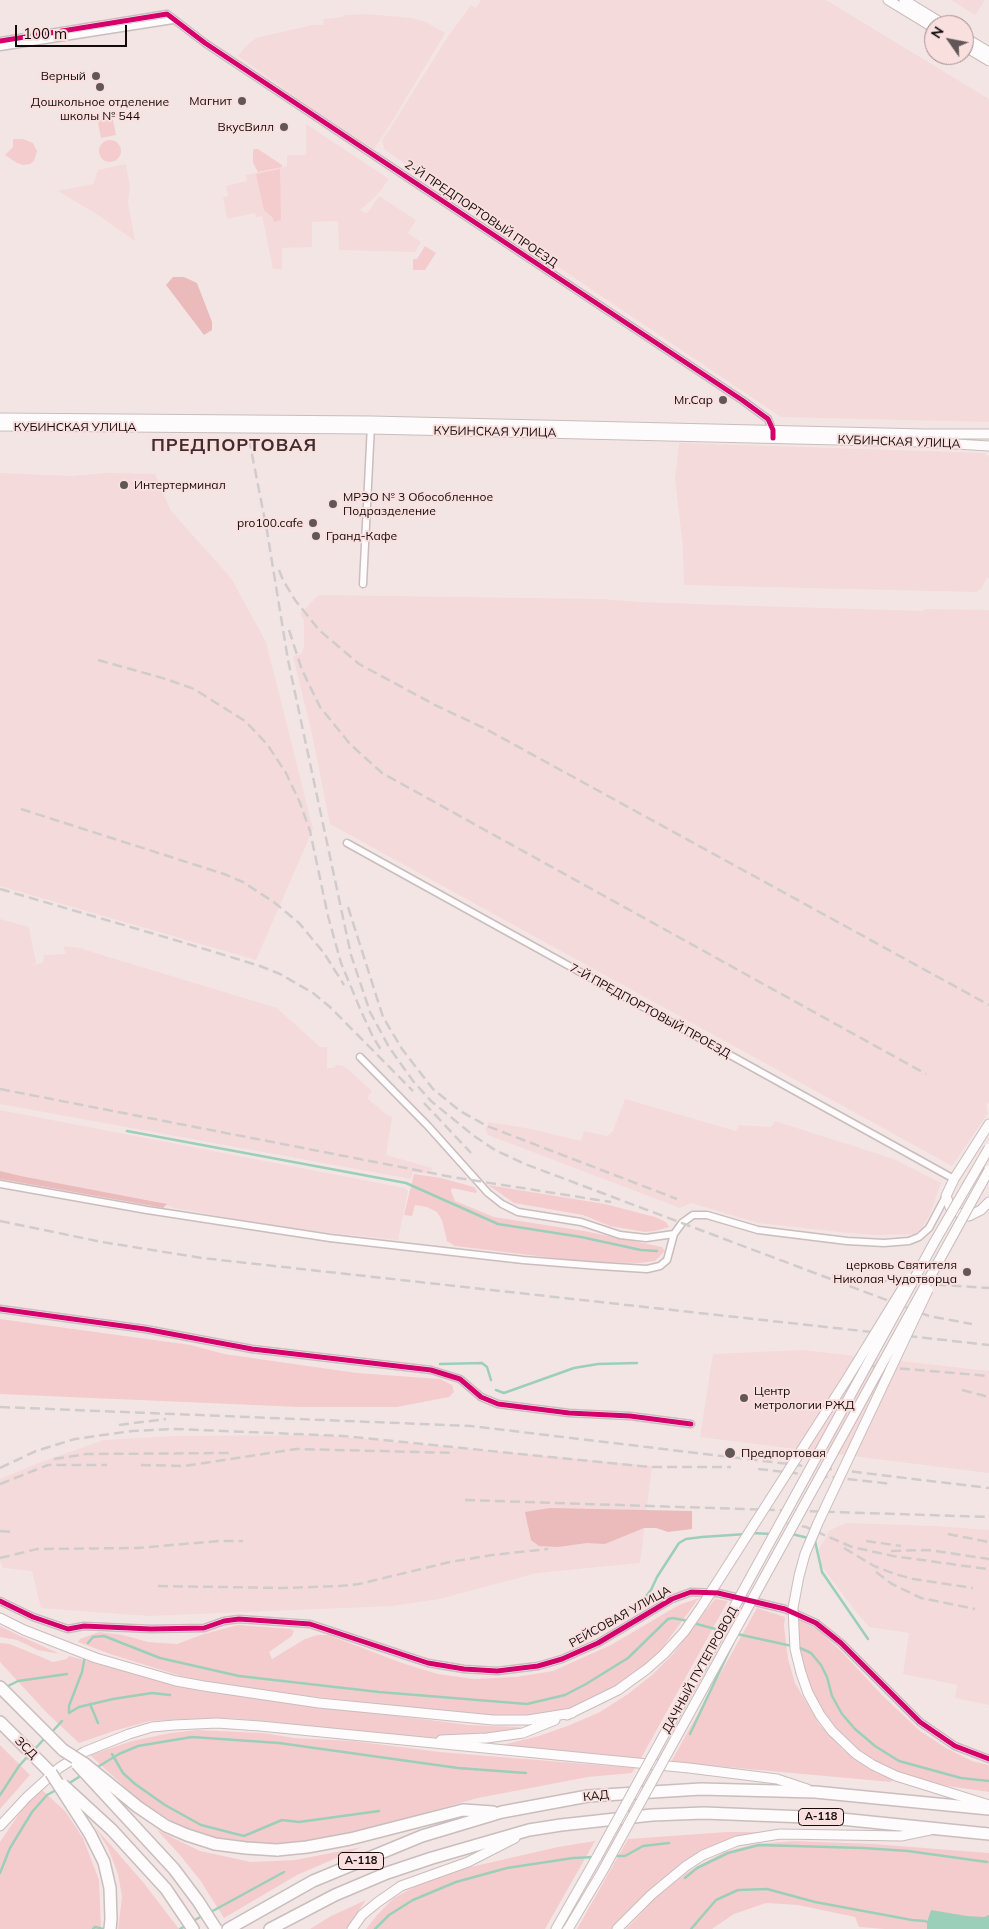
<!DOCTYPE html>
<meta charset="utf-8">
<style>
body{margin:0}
#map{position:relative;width:989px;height:1929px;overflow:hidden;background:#f4e5e5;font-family:Mulish,sans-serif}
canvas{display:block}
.north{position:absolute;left:924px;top:15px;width:50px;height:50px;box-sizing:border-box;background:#fadfdf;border:1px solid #9d8a8a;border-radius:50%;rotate:303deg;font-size:14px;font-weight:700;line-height:20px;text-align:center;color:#120a0a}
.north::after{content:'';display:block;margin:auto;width:18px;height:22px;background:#615757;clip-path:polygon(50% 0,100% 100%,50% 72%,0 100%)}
.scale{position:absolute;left:15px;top:25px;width:112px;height:22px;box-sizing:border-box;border:2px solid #120a0a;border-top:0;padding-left:6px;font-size:15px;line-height:18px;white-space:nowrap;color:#120a0a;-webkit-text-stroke:4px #fadfdf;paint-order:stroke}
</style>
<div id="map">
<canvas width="989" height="1929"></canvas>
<div class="north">N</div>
<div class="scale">100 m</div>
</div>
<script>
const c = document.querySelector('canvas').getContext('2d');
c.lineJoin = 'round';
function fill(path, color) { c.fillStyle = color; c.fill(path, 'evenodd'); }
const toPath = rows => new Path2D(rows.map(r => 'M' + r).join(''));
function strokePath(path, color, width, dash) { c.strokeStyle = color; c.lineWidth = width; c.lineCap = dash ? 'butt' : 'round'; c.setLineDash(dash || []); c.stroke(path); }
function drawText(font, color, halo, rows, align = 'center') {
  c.font = font + ' Mulish,sans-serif'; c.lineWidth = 4; c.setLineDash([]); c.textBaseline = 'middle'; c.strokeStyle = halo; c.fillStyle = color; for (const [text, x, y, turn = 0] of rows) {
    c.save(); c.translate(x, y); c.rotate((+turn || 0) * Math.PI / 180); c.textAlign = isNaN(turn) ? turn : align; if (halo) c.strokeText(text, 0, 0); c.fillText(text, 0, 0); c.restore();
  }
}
const built = toPath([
 [481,0,826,0,989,99,989,422,781,417,385,150,382,141,447,38,471,5,476,8],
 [951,0,985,0,975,15],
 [367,14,412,18,426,22,445,33,393,120,374,149,314,110,238,56,246,46,256,38,312,25,324,25,323,19,343,17,344,15],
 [306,124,389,179,378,194,360,210,366,213,369,211,379,196,416,220,408,233,421,242,415,252,339,250,338,221,312,222,312,247,282,248,282,269,273,269,262,216,256,217,255,213,227,219,223,197,228,196,226,186,247,181,246,175,287,166,287,155,306,155],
 [126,164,130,187,128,203,135,241,95,213,58,191,93,184,98,170],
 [679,443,985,453,989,457,989,578,987,578,981,589,976,592,684,585,683,548,675,479],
 [0,473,70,476,107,473,155,474,171,511,231,578,266,642,313,829,256,960,0,886],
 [319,595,601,599,640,602,725,605,924,611,925,609,989,610,989,1101,986,1106,988,1113,952,1166,330,824,312,734,293,656,301,654,304,648,304,620,300,614],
 [0,919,29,927,36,963,32,965,43,963,44,955,66,954,63,946,79,948,277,1008,320,1047,327,1047,327,1068,334,1068,336,1065,344,1066,372,1091,367,1098,386,1114,392,1117,386,1155,432,1168,430,1174,413,1172,411,1179,0,1104],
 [625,1099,736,1131,739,1125,771,1127,775,1121,894,1159,941,1183,930,1214,921,1230,914,1234,874,1235,839,1232,758,1223,691,1203,680,1208,488,1135,485,1129,489,1122,531,1129,581,1141,584,1131,607,1136,613,1131],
 [0,1110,405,1188,408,1191,398,1240,293,1229,174,1208,158,1202,21,1176,0,1171],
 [803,1350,989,1371,989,1473,700,1437,713,1354],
 [322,1435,652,1466,640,1563,537,1573,439,1599,392,1606,149,1616,41,1608,32,1571,3,1568,0,1560,0,1479,44,1461,104,1440,175,1436],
 [847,1523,935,1526,989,1530,989,1705,955,1698,957,1685,903,1674,909,1633,869,1627,853,1608,821,1565,819,1549,830,1530]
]);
const green = toPath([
 [104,116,113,120,116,135,101,138,98,123],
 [13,139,23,139,33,143,37,151,34,161,30,164,23,165,17,163,5,155,13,147],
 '99 151a11 11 0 1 1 22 0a11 11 0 1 1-22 0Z',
 [254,149,258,149,282,165,282,167,258,172,253,163,253,151],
 [280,169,281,220,274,222,272,217,264,210,256,174],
 [425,246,436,253,425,270,413,270,413,259,417,259],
 [414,1174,441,1178,474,1187,477,1191,476,1193,452,1188,451,1191,455,1201,494,1217,584,1231,662,1247,665,1251,655,1261,639,1263,587,1262,455,1246,447,1241,442,1220,437,1212,427,1207,415,1205,412,1216,404,1215],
 [488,1185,605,1204,655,1217,666,1222,669,1227,655,1231,645,1232,610,1226,583,1215,514,1203],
 [0,1319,191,1345,224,1354,357,1373,440,1379,452,1385,454,1392,449,1397,397,1407,300,1407,0,1394],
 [699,1598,660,1651,645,1666,616,1686,572,1707,545,1716,524,1718,458,1713,246,1689,181,1676,113,1655,78,1642,80,1639,99,1632,123,1635,148,1642,177,1644,204,1634,238,1625,290,1629,294,1631,292,1636,269,1652,272,1659,305,1639,318,1635,328,1635,402,1663,438,1674,474,1679,516,1677,553,1671,611,1645,679,1605],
 [715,1599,728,1601,640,1760,502,1747,502,1745,539,1736,570,1725,600,1712,628,1694,652,1675,673,1654],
 [757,1608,785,1617,784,1626,788,1659,795,1683,819,1724,843,1750,876,1773,892,1779,891,1782,671,1762],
 [798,1619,817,1629,842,1652,882,1695,920,1731,946,1748,972,1761,989,1765,989,1792,941,1785,908,1776,880,1765,862,1753,832,1726,816,1702,807,1681,800,1655],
 [0,1626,18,1635,60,1654,38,1650,17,1640,0,1637],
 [0,1643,10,1644,53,1662,67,1659,69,1656,200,1691,469,1725,519,1727,521,1730,444,1738,400,1736,271,1722,230,1718,189,1719,150,1721,117,1730,79,1743,47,1713,0,1662],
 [197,1730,263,1733,295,1738,353,1741,440,1752,635,1768,632,1773,588,1777,478,1798,339,1837,305,1844,250,1844,198,1834,175,1823,140,1801,90,1755,132,1741,170,1733],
 [0,1745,30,1775,0,1809],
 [41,1789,65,1811,83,1838,99,1880,101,1929,0,1929,0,1842,27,1802],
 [95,1827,143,1882,179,1929,118,1929,122,1897,118,1874,108,1848],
 [157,1830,200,1851,251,1862,295,1860,362,1847,297,1875,224,1918,200,1880,179,1854],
 [727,1832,761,1832,762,1834,708,1848,688,1859,659,1881,612,1929,577,1929,628,1839],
 [595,1841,545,1929,366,1929,377,1915,394,1898,436,1875,558,1847],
 [794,1841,873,1844,989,1853,989,1929,884,1929,859,1927,855,1917,798,1905,766,1903,734,1914,712,1929,626,1929,659,1894,691,1870,724,1852,755,1844],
 [366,1900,346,1929,310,1929,331,1916]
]);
const forest = toPath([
 [173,277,184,277,197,283,212,322,212,330,204,335,166,285],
 [0,1171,21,1176,167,1204,163,1208,147,1205,0,1179],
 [550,1508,692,1511,692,1529,668,1532,656,1528,644,1528,605,1544,587,1543,558,1547,539,1546,531,1540,525,1512]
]);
const water = toPath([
 [931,1910,967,1916,984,1917,989,1915,989,1929,927,1929,927,1922]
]);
const stream = toPath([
 [127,1131,406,1183,498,1224,581,1237,641,1250,657,1251],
 [440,1364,482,1363,487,1367,491,1380],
 [496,1390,504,1393,574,1368,598,1364,637,1363],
 [752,1533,771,1534],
 [792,1534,808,1538],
 [815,1541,822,1572,868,1639],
 [606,1619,618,1616,643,1600,651,1590,657,1577,679,1543,686,1539,702,1537,746,1534],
 [693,1623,719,1630],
 [737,1634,792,1646],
 [88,1643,93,1637,104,1636,160,1658,239,1676,379,1692,527,1704,565,1695,586,1684,628,1658,668,1619,673,1618,688,1621],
 [798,1647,811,1653,821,1665,827,1677,832,1696,842,1714,855,1729,875,1746,899,1761,961,1778,989,1781],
 [85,1656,82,1672,69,1706,69,1713,79,1707,113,1699,152,1693,170,1695],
 [6,1687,18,1681,67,1674],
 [90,1704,98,1723],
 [51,1733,62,1721],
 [690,1734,733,1643],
 [33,1751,45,1738],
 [112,1754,123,1773,135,1784,165,1805,201,1825,244,1836,282,1820,299,1822,379,1811],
 [96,1768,119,1754,138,1746,192,1737,279,1743,458,1768,526,1773],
 [68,1784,82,1775],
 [0,1795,19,1766,28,1756],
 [613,1856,625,1856,643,1846,669,1843],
 [0,1873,10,1848,32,1812,47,1795,58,1789],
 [685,1878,697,1868,728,1853,759,1845,863,1848,908,1851,987,1862],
 [209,1913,284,1872],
 [193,1921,204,1915],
 [93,1929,95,1927,103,1929],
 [180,1929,187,1925],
 [375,1929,389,1915,413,1900,456,1882,507,1868,573,1858,595,1857],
 [691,1929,716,1900,738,1890,767,1889,815,1902,912,1920,925,1921,927,1922]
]);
const street = toPath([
 [0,41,167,14,205,43,742,400,768,419,773,432],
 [0,47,173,20],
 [363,584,371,425],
 [347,843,954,1179],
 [360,1057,428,1126,488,1193,502,1204,518,1212,581,1222,620,1235,646,1238,674,1234,682,1223,693,1215,707,1215,758,1230,847,1241,884,1243,909,1241,919,1237,929,1228,946,1196],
 [0,1184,147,1210,330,1238,523,1260,599,1266,647,1269,660,1266,667,1260,674,1234],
 [0,1309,145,1329,252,1349,431,1370,460,1379,481,1397,498,1404,569,1413,630,1416,691,1424],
 [0,1601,33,1617,68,1629,84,1626,151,1629,204,1628,224,1621,239,1619,310,1624,428,1663,464,1669,497,1671,538,1666,562,1659,598,1643,672,1599,691,1592,718,1593,785,1609,816,1623,841,1643,920,1722,955,1746,989,1759]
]);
const secondary = toPath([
 [888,0,934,28],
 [904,0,945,25],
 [964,37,989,52],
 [964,46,989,61],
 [0,418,371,421,925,434,989,434],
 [0,426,370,429,923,442,989,446],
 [989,1124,954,1179,946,1196,950,1207,959,1213,969,1216,981,1210,989,1202],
 [0,1618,24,1630,96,1658,176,1681,204,1686,319,1703,493,1720,528,1720,572,1713],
 [801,1673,808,1693,820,1715,832,1731,856,1754,873,1765,896,1776,989,1805],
 [567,1715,618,1690,647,1669,664,1654],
 [441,1740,487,1738,523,1733,555,1720],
 [0,1826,27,1797,59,1768,84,1752,129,1734,152,1727,174,1725,217,1723,260,1726,689,1768,777,1779,807,1789],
 [352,1929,362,1915,378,1902,401,1886,468,1862,515,1838],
 [556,1929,597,1857],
 [617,1929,651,1895,686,1866,703,1855,737,1841,780,1834,901,1836,930,1830]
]);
const highway = toPath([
 [0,1687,63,1750],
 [0,1722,51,1773],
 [112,1830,166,1889,193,1929],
 [277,1850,307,1847,350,1839,463,1810,493,1812],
 [228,1929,313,1881,422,1836,502,1812,588,1796,701,1789,815,1792,989,1809],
 [270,1929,335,1895,387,1873,432,1858,529,1830,561,1825,652,1815,704,1813,831,1818,989,1834]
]);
const rail = toPath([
 [249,439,267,531,288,660,351,955,370,1012,389,1047,413,1081,431,1101,474,1136,495,1150,525,1164,929,1316,972,1324],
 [279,570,283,580,295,600,319,630,359,664,437,706,484,728,989,1005],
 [289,630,302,670,320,707,350,744,382,773,926,1074],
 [98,660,166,679,194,689,245,721,267,744,286,773,300,803,310,831,328,916,341,963,361,1011,373,1037,383,1053],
 [21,809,224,874,243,882,275,903,299,923,324,953,344,985],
 [0,889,175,940,260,966,280,974,313,993,330,1007,413,1091],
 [348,907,383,1017,402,1049,433,1089,460,1111,487,1126,677,1199],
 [0,1089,452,1177,611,1202],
 [424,1103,471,1153],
 [0,1221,102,1242,202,1258,989,1345],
 [832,1275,881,1281,989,1288],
 [870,1366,989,1376],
 [962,1390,989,1397],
 [0,1407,471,1426,989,1488],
 [119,1425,166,1419],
 [54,1459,86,1454,231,1453],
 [141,1465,185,1466,296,1449,455,1453],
 [0,1468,36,1451,75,1439,132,1431,175,1429,343,1436,650,1467,731,1467],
 [758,1469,892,1484],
 [0,1484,48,1465,107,1465],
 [465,1500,989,1517],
 [787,1524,806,1527,852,1547,893,1556,987,1569],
 [0,1531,14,1532],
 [948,1534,989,1542],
 [866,1541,901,1546],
 [844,1548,874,1566,895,1574,913,1579,973,1588],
 [891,1551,929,1550,989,1559],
 [0,1558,37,1549,137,1548,219,1541,243,1541],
 [876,1572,892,1584,921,1598,975,1609],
 [158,1586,284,1588,340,1586,359,1584,450,1562,492,1555,548,1549]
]);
const secondaryBridge = toPath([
 [664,1654,684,1632,702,1606,847,1379,909,1278],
 [801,1673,795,1649,793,1608,799,1576,805,1554,818,1523,928,1290],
 [597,1857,935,1241,989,1148],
 [568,1929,602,1872,989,1170]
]);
const highwayBridge = toPath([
 [63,1750,85,1764,138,1807,166,1826,187,1835,215,1844,246,1848,277,1850],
 [77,1764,174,1869,198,1901,216,1929],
 [51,1773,90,1834,104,1862,110,1888,111,1919,110,1929],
 [63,1785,112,1830]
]);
const cycleway = toPath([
 [0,41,167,14,205,43,742,400,768,419,773,430,773,438],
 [0,1309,145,1329,252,1349,431,1370,460,1379,481,1397,498,1404,569,1413,630,1416,691,1424],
 [0,1601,33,1617,68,1629,84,1626,151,1629,204,1628,224,1621,239,1619,310,1624,428,1663,464,1669,497,1671,538,1666,562,1659,598,1643,672,1599,691,1592,718,1593,785,1609,816,1623,841,1643,920,1722,955,1746,989,1759]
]);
const markers = [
 [96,76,5,"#615757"],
 [100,87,5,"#615757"],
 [242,101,5,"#615757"],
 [284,127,5,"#615757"],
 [723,400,5,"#615757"],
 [124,485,5,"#615757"],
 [333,504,5,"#615757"],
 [313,523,5,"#615757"],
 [316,536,5,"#615757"],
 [967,1272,5,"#615757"],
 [744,1398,5,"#615757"],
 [730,1453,6,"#615757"]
];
const shields = [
 [821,1817,45],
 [361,1861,45]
];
const shieldNames = [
 ["А-118",821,1817],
 ["А-118",361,1861]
];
const poiNames = [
 ["Верный",86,76],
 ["Магнит",232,101],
 ["Дошкольное отделение",100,102,"center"],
 ["школы № 544",100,116,"center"],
 ["ВкусВилл",274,127],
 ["Mr.Cap",713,400],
 ["Интертерминал",134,485,"left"],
 ["МРЭО № 3 Обособленное",343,497,"left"],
 ["Подразделение",343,511,"left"],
 ["pro100.cafe",303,523],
 ["Гранд-Кафе",326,536,"left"],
 ["церковь Святителя",957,1265],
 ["Николая Чудотворца",957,1279],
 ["Центр",754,1391,"left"],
 ["метрологии РЖД",754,1405,"left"],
 ["Предпортовая",741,1453,"left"]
];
const streetNames = [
 ["2-Й ПРЕДПОРТОВЫЙ ПРОЕЗД",481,214,34],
 ["КУБИНСКАЯ УЛИЦА",75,427],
 ["КУБИНСКАЯ УЛИЦА",495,432,1],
 ["КУБИНСКАЯ УЛИЦА",899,442,2],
 ["7-Й ПРЕДПОРТОВЫЙ ПРОЕЗД",650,1011,29],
 ["РЕЙСОВАЯ УЛИЦА",620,1617,-29],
 ["ДАЧНЫЙ ПУТЕПРОВОД",700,1670,-61],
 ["ЗСД",26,1748,45],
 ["КАД",596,1796,-6]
];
const districtNames = [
 ["ПРЕДПОРТОВАЯ",234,446]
];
fill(built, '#f4dada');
fill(green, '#f5cccd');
fill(forest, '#ebbbbc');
fill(water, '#9ccfba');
strokePath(stream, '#9ccfba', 2.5);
strokePath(street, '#c9bdbd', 9);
strokePath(secondary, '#c9bdbd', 11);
strokePath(highway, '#c9bdbd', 14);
strokePath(street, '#fdfbfb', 6);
strokePath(secondary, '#fdfbfb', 9);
strokePath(highway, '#fdfbfb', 11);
strokePath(rail, '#d1cccc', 2.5, [10, 5]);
strokePath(secondaryBridge, '#c9bdbd', 11, []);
strokePath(highwayBridge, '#c9bdbd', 14, []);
strokePath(secondaryBridge, '#fdfbfb', 9);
strokePath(highwayBridge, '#fdfbfb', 11);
strokePath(cycleway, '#d6006c', 5);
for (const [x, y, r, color] of markers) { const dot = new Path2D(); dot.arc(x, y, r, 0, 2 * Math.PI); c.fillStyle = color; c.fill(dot); strokePath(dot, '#fadfdf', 2); }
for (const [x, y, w] of shields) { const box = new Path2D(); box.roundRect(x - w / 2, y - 8.5, w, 17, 4); c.fillStyle = '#fadfdf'; c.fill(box); strokePath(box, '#120a0a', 1); }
drawText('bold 11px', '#120a0a', null, shieldNames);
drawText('12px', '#120a0a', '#fadfdf', poiNames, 'right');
drawText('12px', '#120a0a', '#fadfdf', streetNames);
c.letterSpacing = '1px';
drawText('bold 18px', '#402c2c', '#fadfdf', districtNames);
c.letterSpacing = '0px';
</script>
